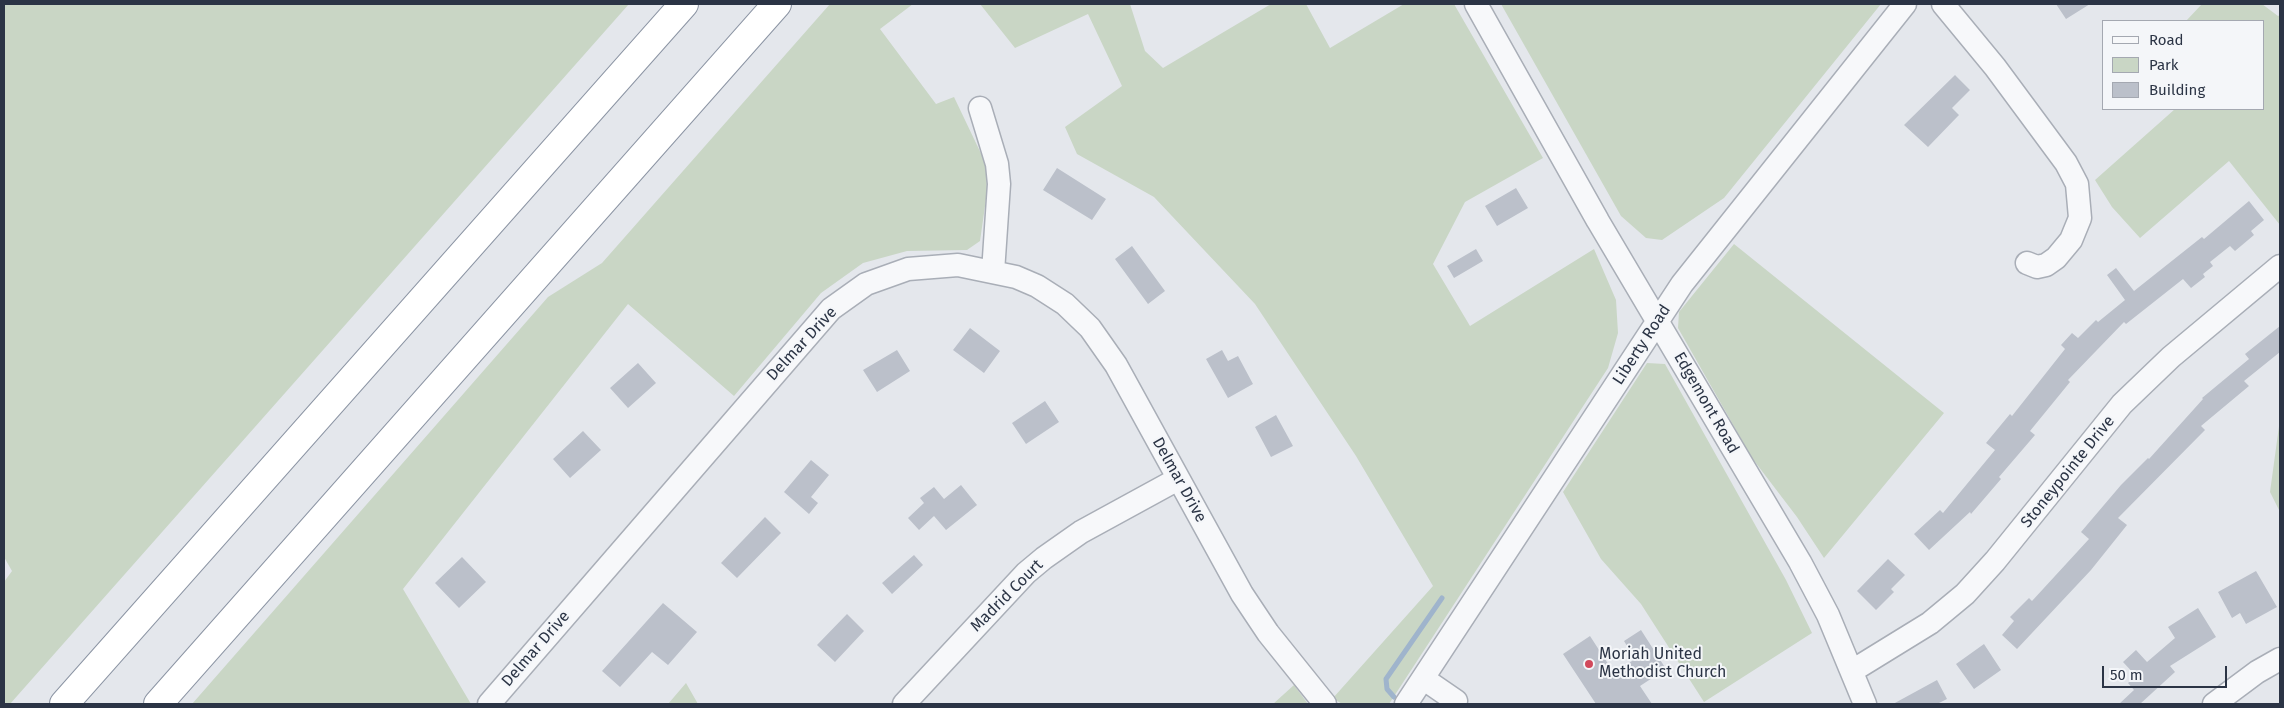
<!DOCTYPE html>
<style>
body{margin:0}
#map{position:relative;width:2284px;height:708px;overflow:hidden;background:#e4e7ec;font-family:"Fira Sans",sans-serif}
canvas{display:block}
.frame{position:absolute;inset:0;border:5px solid #2b3445;pointer-events:none}
.legend{position:absolute;left:2102px;top:20px;width:162px;height:90px;box-sizing:border-box;background:#f4f6f9;border:1px solid #a4a8b1;margin:0;padding:6px 9px;list-style:none;font-size:15px;color:#2b3445}
.legend li{display:flex;align-items:center;gap:10px;height:25px}
.legend b{width:25px;border:1px solid #a4a8b1}
.scale{position:absolute;left:2102px;top:666px;width:125px;height:22px;box-sizing:border-box;border:2px solid #2b3445;border-top:0;padding-left:6px;font-size:15px;line-height:18px;white-space:nowrap;color:#2b3445;-webkit-text-stroke:4px #f4f6f9;paint-order:stroke}
</style>
<div id="map">
<canvas width="2284" height="708"></canvas>
<div class="frame"></div>
<ul class="legend">
<li><b style="height:6px;background:#f7f8fa"></b>Road</li>
<li><b style="height:14px;background:#c9d6c5"></b>Park</li>
<li><b style="height:14px;background:#bbc0ca"></b>Building</li>
</ul>
<div class="scale">50 m</div>
</div>
<script>
const c = document.querySelector('canvas').getContext('2d');
c.lineJoin = 'round';
function fill(path, color) { c.fillStyle = color; c.fill(path, 'evenodd'); }
const toPath = rows => new Path2D(rows.map(r => 'M' + r).join(''));
function strokePath(path, color, width, dash) { c.strokeStyle = color; c.lineWidth = width; c.lineCap = dash ? 'butt' : 'round'; c.setLineDash(dash || []); c.stroke(path); }
function drawText(font, color, halo, rows, align = 'center') {
  c.font = font + ' "Fira Sans",sans-serif'; c.lineWidth = 4; c.setLineDash([]); c.textBaseline = 'middle'; c.strokeStyle = halo; c.fillStyle = color; for (const [text, x, y, turn = 0] of rows) {
    c.save(); c.translate(x, y); c.rotate((+turn || 0) * Math.PI / 180); c.textAlign = isNaN(turn) ? turn : align; if (halo) c.strokeText(text, 0, 0); c.fillText(text, 0, 0); c.restore();
  }
}
const green = toPath([
 [4,4,629,4,10,704,4,704,4,582,12,571,4,557],
 [830,4,913,4,880,29,936,104,954,97,986,164,987,192,980,241,967,250,907,251,863,263,821,293,734,396,628,304,403,589,471,704,192,704,548,297,602,263],
 [980,4,1130,4,1145,51,1163,68,1271,4,1306,4,1330,48,1404,4,1454,4,1543,158,1465,202,1433,264,1470,326,1594,249,1616,300,1618,333,1608,368,1389,704,1342,704,1333,698,1433,586,1356,456,1255,304,1154,197,1077,154,1065,127,1122,86,1088,14,1015,48],
 [1501,4,1881,4,1724,198,1662,240,1646,238,1621,216],
 [2202,4,2262,4,2278,16,2280,15,2280,225,2229,161,2140,238,2112,207,2095,180,2175,109,2263,109,2263,21,2186,21],
 [1734,244,1944,413,1824,558,1797,517,1752,458,1678,328,1679,312],
 [1647,363,1665,364,1786,580,1812,633,1704,702,1641,604,1601,559,1563,492],
 [2280,419,2280,512,2270,492],
 [686,683,698,704,668,704],
 [1294,685,1308,704,1273,704]
]);
const stream = toPath([
 [1394,697,1387,689,1386,679,1442,598]
]);
const building = toPath([
 [2056,4,2090,4,2066,19],
 [1955,75,1970,90,1952,108,1959,115,1928,147,1904,125],
 [1057,168,1106,199,1092,220,1043,190],
 [1516,188,1528,208,1497,226,1485,206],
 [2249,201,2264,220,2251,231,2254,235,2235,251,2230,246,2210,262,2213,266,2203,274,2205,277,2191,288,2183,279,2126,324,2124,322,2068,380,2070,382,2030,431,2035,435,1999,477,2001,479,1971,514,1970,512,1929,550,1914,534,1940,510,1943,513,1995,450,1986,443,2010,414,2012,416,2065,349,2061,345,2072,333,2078,338,2096,320,2098,322,2125,300,2107,275,2116,268,2134,291,2202,237,2204,239],
 [1132,246,1165,291,1148,304,1115,259],
 [1476,249,1483,261,1454,278,1447,266],
 [2280,326,2280,352,2244,381,2249,386,2201,426,2205,430,2118,518,2127,525,2091,570,2017,649,2002,635,2014,621,2010,617,2029,598,2032,601,2089,539,2081,532,2121,485,2148,458,2149,459,2203,399,2202,398,2249,359,2245,354],
 [970,328,1000,351,984,373,953,350],
 [897,350,910,371,877,392,863,370],
 [1222,350,1228,361,1238,356,1253,384,1228,398,1206,359],
 [638,363,656,383,628,408,610,388],
 [1045,401,1059,422,1026,444,1012,423],
 [1276,415,1293,446,1271,457,1255,427],
 [583,431,601,450,570,478,553,459],
 [811,460,829,475,811,497,818,503,809,514,784,492],
 [961,485,977,505,946,530,934,516,919,530,908,518,924,503,920,498,934,487,944,499],
 [765,517,781,533,737,578,721,563],
 [914,555,923,565,892,594,882,583],
 [462,557,486,582,459,608,435,583],
 [1888,559,1905,575,1891,589,1894,592,1876,610,1857,591],
 [2256,571,2277,607,2246,624,2240,613,2232,618,2218,592],
 [663,603,697,632,668,665,652,652,620,687,602,671],
 [2198,608,2216,637,2170,666,2175,672,2140,704,2119,704,2134,690,2128,683,2136,676,2123,662,2136,650,2147,662,2175,638,2168,627],
 [847,614,864,631,835,662,817,645],
 [1641,630,1666,669,1640,686,1652,704,1596,704,1563,654,1590,636,1614,673,1635,659,1624,641],
 [1984,644,2001,670,1974,689,1956,664],
 [1937,680,1947,699,1937,704,1893,704]
]);
const minor = toPath([
 [1476,4,1598,221,1800,562,1828,615,1865,704],
 [1943,4,1995,67,2066,163,2077,184,2080,218,2071,240,2056,258,2046,265,2037,267,2027,263],
 [980,108,997,164,999,184,993,272],
 [1852,671,1930,623,1965,594,1995,561,2122,404,2171,357,2280,266],
 [1424,679,1456,701],
 [489,704,831,309,866,284,908,269,958,265,1016,277,1037,286,1065,304,1090,328,1116,365,1242,594,1268,633,1325,704],
 [904,704,1026,573,1044,558,1081,532,1178,479],
 [1406,704,1682,284,1905,4],
 [2214,704,2257,672,2280,659]
]);
const highway = toPath([
 [64,704,684,4],
 [158,704,777,4]
]);
const markers = [
 [1589,664,5,"#d1495b"]
];
const streetNames = [
 ["Delmar Drive",802,344,-47],
 ["Liberty Road",1642,345,-57],
 ["Edgemont Road",1706,403,60],
 ["Stoneypointe Drive",2068,472,-51],
 ["Delmar Drive",1179,480,61],
 ["Madrid Court",1007,596,-45],
 ["Delmar Drive",536,649,-49]
];
const poiNames = [
 ["Moriah United",1599,655],
 ["Methodist Church",1599,673]
];
fill(green, '#c9d6c5');
strokePath(stream, '#9fb4cc', 5);
fill(building, '#bbc0ca');
strokePath(minor, '#a9aeb7', 25);
strokePath(highway, '#8b94a3', 30);
strokePath(minor, '#f7f8fa', 22);
strokePath(highway, '#fff', 28);
for (const [x, y, r, color] of markers) { const dot = new Path2D(); dot.arc(x, y, r, 0, 2 * Math.PI); c.fillStyle = color; c.fill(dot); strokePath(dot, '#f4f6f9', 2); }
drawText('16px', '#2b3445', '#f4f6f9', streetNames);
drawText('16px', '#2b3445', '#f4f6f9', poiNames, 'left');
</script>
